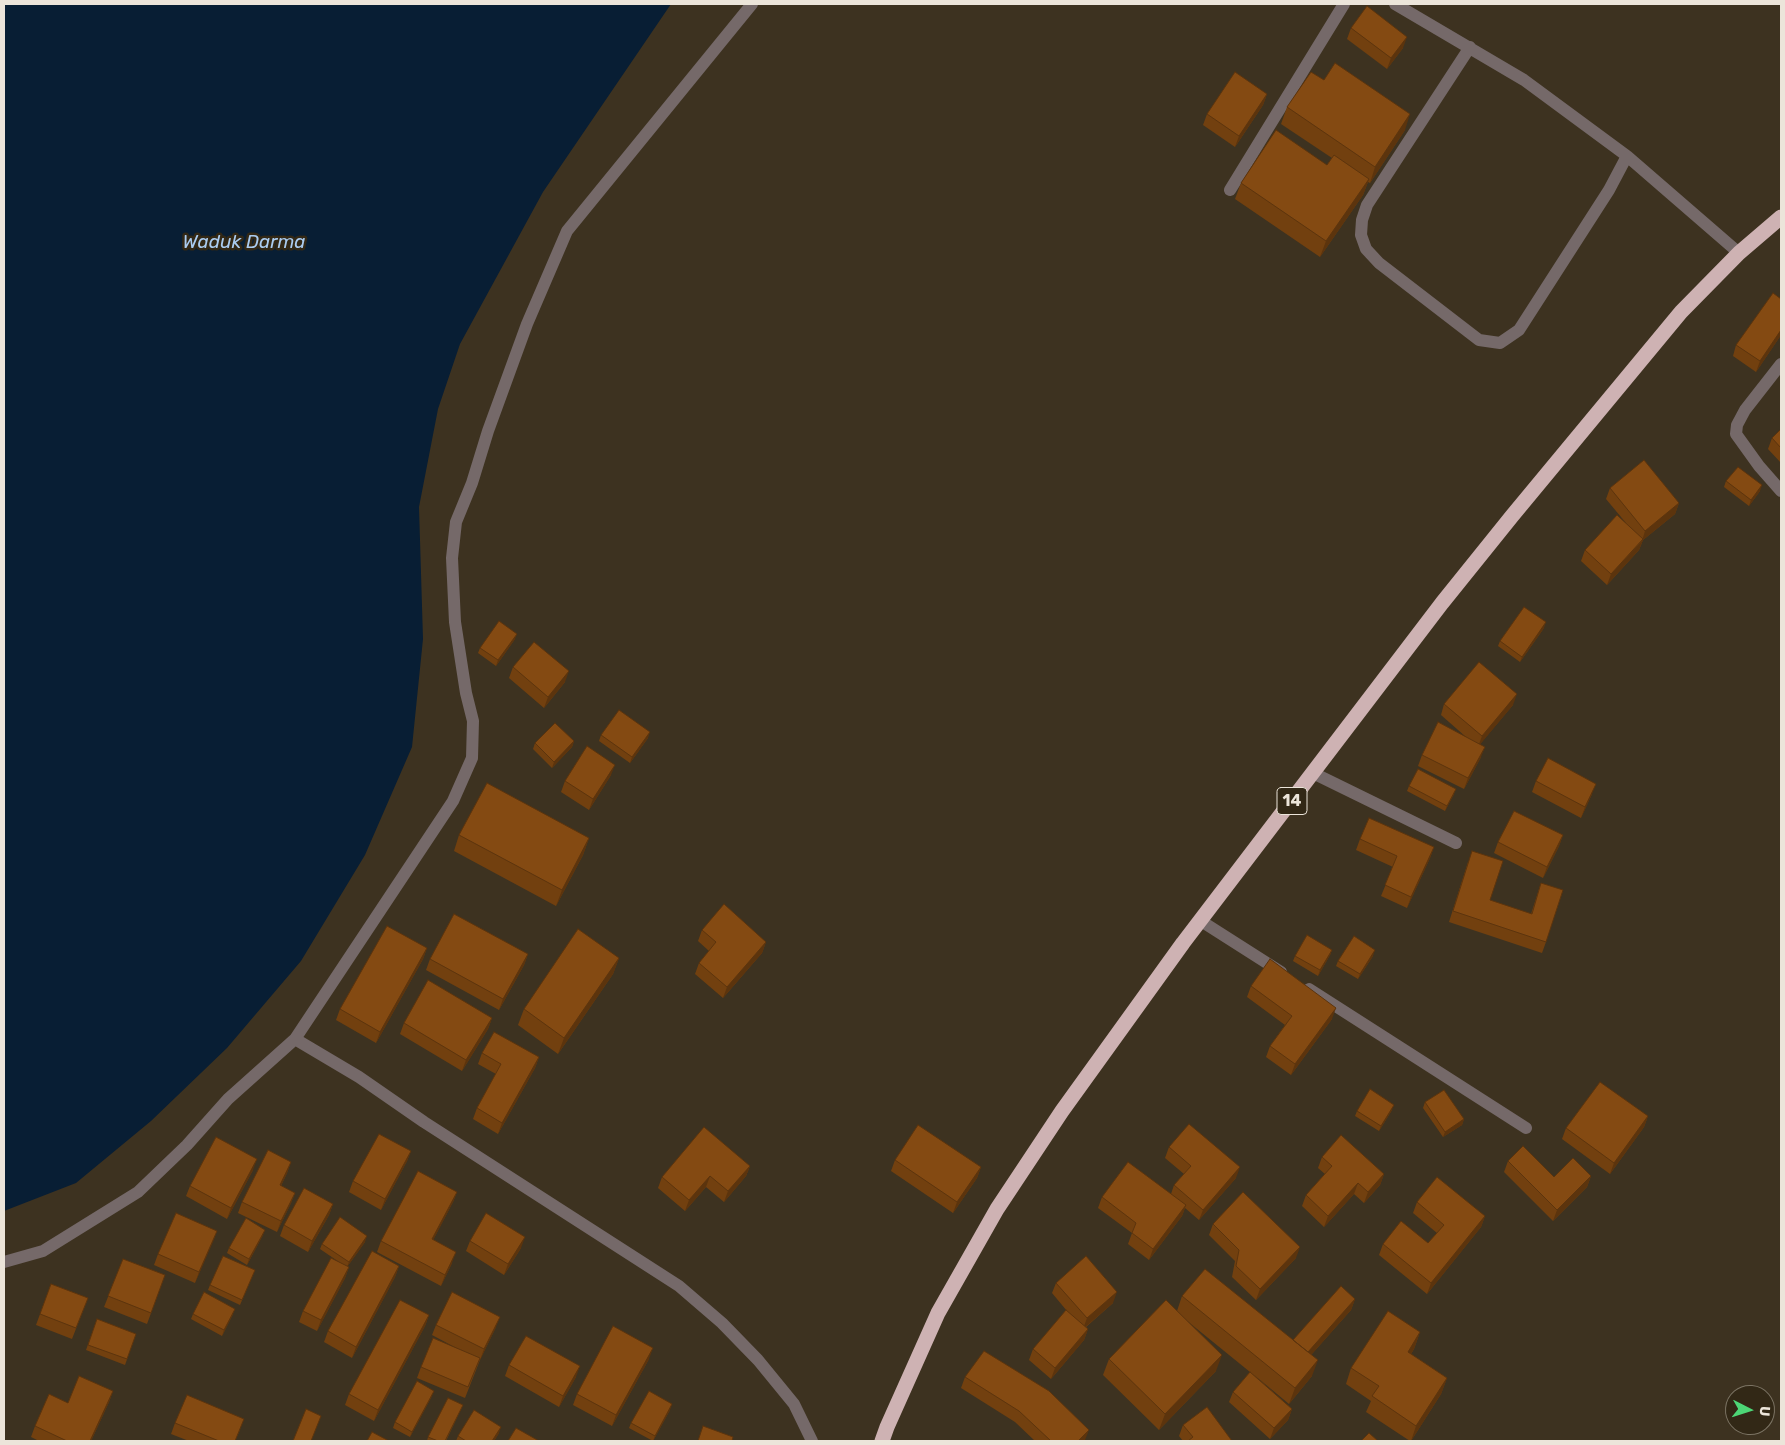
<!DOCTYPE html>
<style>
body{margin:0}
#map{position:relative;width:1785px;height:1445px;overflow:hidden;background:#3d3220;font-family:Rubik,sans-serif}
canvas{display:block}
.frame{position:absolute;inset:0;border:5px solid #ece5da;pointer-events:none}
.north{position:absolute;left:1725px;top:1385px;width:50px;height:50px;box-sizing:border-box;background:#322816;border:1px solid #7c7464;border-radius:50%;rotate:95deg;font-size:14px;font-weight:700;line-height:20px;text-align:center;color:#ece5da}
.north::after{content:'';display:block;margin:auto;width:18px;height:22px;background:#4dd676;clip-path:polygon(50% 0,100% 100%,50% 72%,0 100%)}
</style>
<div id="map">
<canvas width="1785" height="1445"></canvas>
<div class="frame"></div>
<div class="north">U</div>
</div>
<script>
const c = document.querySelector('canvas').getContext('2d');
c.lineJoin = 'round';
function fill(path, color) { c.fillStyle = color; c.fill(path, 'evenodd'); }
const toPath = rows => new Path2D(rows.map(r => 'M' + r).join(''));
function strokePath(path, color, width, dash) { c.strokeStyle = color; c.lineWidth = width; c.lineCap = dash ? 'butt' : 'round'; c.setLineDash(dash || []); c.stroke(path); }
function drawText(font, color, halo, rows, align = 'center') {
  c.font = font + ' Rubik,sans-serif'; c.lineWidth = 5; c.setLineDash([]); c.textBaseline = 'middle'; c.strokeStyle = halo; c.fillStyle = color; for (const [text, x, y, turn = 0] of rows) {
    c.save(); c.translate(x, y); c.rotate((+turn || 0) * Math.PI / 180); c.textAlign = isNaN(turn) ? turn : align; if (halo) c.strokeText(text, 0, 0); c.fillText(text, 0, 0); c.restore();
  }
}
const water = toPath([
 [4,4,671,4,543,192,460,344,438,409,419,507,423,639,412,747,365,855,301,961,227,1048,151,1121,76,1183,4,1211]
]);
const minor = toPath([
 [1395,4,1524,80,1627,156,1739,253],
 [1470,47,1367,205,1362,220,1361,235,1366,249,1379,263,1479,340,1500,343,1519,330,1609,190,1627,156],
 [1230,190,1344,4],
 [1781,364,1745,410,1737,425,1736,434,1759,466,1781,491],
 [1313,773,1456,843],
 [1201,921,1281,972],
 [1309,989,1526,1128],
 [295,1039,453,801,472,758,473,721,466,693,455,622,452,558,456,522,472,483,488,431,527,324,567,231,752,4],
 [4,1262,43,1251,138,1192,187,1145,228,1099,295,1039,359,1077,424,1122,679,1286,722,1323,758,1360,794,1404,812,1441]
]);
const highway = toPath([
 [882,1441,887,1427,938,1313,997,1209,1062,1111,1183,943,1442,603,1512,516,1681,312,1739,253,1781,217]
]);
const wall = toPath([
 [1351,28,1403,48,1387,69,1347,39],
 [1267,94,1263,105,1235,147,1203,125,1207,114],
 [1287,107,1405,130,1370,183,1368,182,1363,195,1320,257,1235,199,1241,183,1327,165,1332,158,1281,124],
 [1781,335,1756,372,1733,356,1736,345],
 [1781,429,1781,463,1768,449,1772,438],
 [1726,481,1760,491,1749,506,1724,487],
 [1610,488,1679,503,1675,514,1643,540,1639,550,1607,585,1581,561,1585,550,1626,523,1606,499],
 [1544,628,1520,662,1498,646,1500,641],
 [515,639,496,666,478,653,480,648],
 [513,667,565,682,544,708,509,678],
 [1444,704,1513,705,1480,744,1481,757,1464,789,1418,766,1422,755,1466,737,1441,715],
 [601,735,648,738,630,763,599,741],
 [574,741,572,747,552,768,533,749,535,743],
 [611,775,589,810,561,792,565,781],
 [1536,781,1592,794,1581,818,1532,792],
 [1409,786,1454,794,1445,811,1407,791],
 [459,835,589,838,583,855,556,906,454,851],
 [1563,835,1559,846,1543,878,1494,853,1498,842],
 [1360,839,1434,847,1430,858,1407,908,1381,896,1393,867,1356,850],
 [1468,862,1490,900,1531,914,1541,883,1546,942,1542,953,1449,922],
 [702,930,766,942,762,953,723,998,695,974,699,963,709,951,698,941],
 [427,948,423,959,376,1043,336,1020,340,1009],
 [1332,950,1330,955,1318,976,1293,961,1295,956],
 [528,954,524,965,499,1010,426,970,430,959],
 [1373,956,1358,979,1336,966,1338,961],
 [619,958,613,974,558,1054,518,1025,524,1009],
 [1251,986,1332,1019,1291,1075,1266,1057,1270,1046,1285,1025,1247,997],
 [492,1018,488,1029,462,1071,400,1034,404,1023],
 [482,1053,539,1057,535,1068,498,1134,473,1119,477,1108,496,1074,478,1064],
 [1425,1102,1464,1119,1462,1125,1443,1137,1423,1108],
 [1392,1110,1379,1131,1355,1116,1357,1111],
 [1648,1116,1644,1127,1610,1174,1562,1139,1566,1128],
 [1169,1147,1236,1178,1199,1220,1185,1208,1182,1216,1149,1260,1128,1244,1132,1233,1098,1208,1102,1197,1171,1194,1174,1185,1184,1174,1165,1158],
 [411,1151,407,1161,381,1210,349,1192,353,1181],
 [1322,1157,1384,1174,1380,1185,1364,1203,1354,1194,1324,1227,1302,1206,1306,1195,1325,1174,1318,1168],
 [895,1160,981,1167,977,1178,953,1213,891,1171],
 [1508,1161,1554,1177,1591,1176,1587,1187,1553,1221,1504,1172],
 [291,1162,287,1173,281,1186,295,1193,291,1203,277,1232,238,1213,242,1202],
 [750,1166,746,1176,724,1202,706,1187,685,1211,658,1188,662,1177],
 [253,1170,227,1219,186,1196,190,1186],
 [457,1192,453,1202,433,1240,452,1263,441,1286,377,1252,381,1241],
 [1417,1202,1485,1216,1481,1227,1427,1294,1379,1255,1383,1244,1428,1243,1437,1233,1413,1213],
 [333,1204,329,1215,308,1252,280,1236,284,1225],
 [1213,1224,1296,1258,1256,1300,1232,1277,1235,1261,1209,1235],
 [217,1231,195,1283,154,1265,158,1254],
 [263,1235,247,1265,227,1253,229,1248],
 [470,1241,521,1248,504,1275,466,1251],
 [365,1242,347,1267,349,1267,345,1278,317,1331,299,1322,303,1311,342,1264,320,1249,322,1244],
 [123,1259,165,1275,147,1324,104,1307],
 [399,1266,395,1277,352,1358,324,1342,328,1331],
 [255,1270,240,1305,208,1290,210,1285],
 [1056,1283,1113,1303,1086,1327,1088,1329,1084,1340,1051,1379,1029,1360,1033,1349,1067,1311,1052,1293],
 [51,1284,88,1298,72,1339,36,1325],
 [1182,1296,1293,1340,1355,1299,1351,1310,1311,1355,1312,1376,1289,1404,1253,1374,1292,1409,1288,1420,1270,1439,1229,1402,1233,1392,1250,1372,1186,1320,1216,1371,1159,1430,1103,1375,1109,1359,1177,1311],
 [193,1314,233,1314,222,1336,191,1319],
 [429,1315,425,1326,374,1421,345,1405,349,1394],
 [97,1319,136,1334,125,1365,86,1350],
 [436,1325,496,1327,480,1360,465,1398,417,1378,421,1367,462,1351,432,1335],
 [1420,1332,1414,1349,1411,1354,1447,1378,1441,1394,1411,1441,1410,1441,1366,1412,1371,1401,1346,1384,1351,1368],
 [649,1359,612,1426,573,1405,577,1394],
 [509,1365,576,1377,559,1407,505,1376],
 [965,1377,1085,1440,1085,1441,1035,1441,1015,1422,961,1388],
 [113,1391,109,1402,91,1441,39,1441,31,1437,35,1426,68,1403],
 [432,1396,410,1437,393,1428,395,1422],
 [463,1405,446,1441,427,1441,428,1437],
 [670,1410,653,1441,629,1428,631,1423],
 [175,1423,240,1430,235,1441,189,1441,171,1434],
 [1183,1425,1232,1441,1183,1441,1179,1436],
 [499,1433,494,1441,456,1441,458,1436]
]);
const shadedWall = toPath([
 [1407,37,1403,48,1387,69,1391,58],
 [1267,94,1263,105,1235,147,1239,136],
 [1410,114,1405,130,1370,183,1375,167],
 [1369,179,1363,195,1320,257,1326,241],
 [1781,330,1781,335,1756,372,1760,361],
 [1762,485,1760,491,1749,506,1751,500],
 [1679,503,1675,514,1643,540,1639,550,1607,585,1611,574,1642,541,1645,531],
 [1546,622,1544,628,1520,662,1522,657],
 [517,634,515,639,496,666,498,660],
 [569,671,565,682,544,708,548,697],
 [1517,694,1513,705,1478,747,1482,736],
 [650,732,648,738,630,763,632,757],
 [574,741,572,747,552,768,554,762],
 [1485,747,1481,757,1464,789,1468,778],
 [615,765,611,775,589,810,593,799],
 [1596,784,1592,794,1581,818,1585,807],
 [1456,789,1454,794,1445,811,1447,806],
 [1563,835,1559,846,1543,878,1547,867],
 [589,838,583,855,556,906,562,890],
 [1434,847,1430,858,1407,908,1411,897],
 [766,942,762,953,723,998,727,987],
 [427,948,423,959,376,1043,380,1032],
 [1332,950,1330,955,1318,976,1320,970],
 [1375,950,1373,956,1358,979,1360,974],
 [528,954,524,965,499,1010,503,999],
 [619,958,613,974,558,1054,564,1038],
 [1336,1008,1332,1019,1291,1075,1295,1064],
 [492,1018,488,1029,462,1071,466,1060],
 [539,1057,535,1068,498,1134,502,1123],
 [1394,1105,1392,1110,1379,1131,1381,1126],
 [1648,1116,1644,1127,1610,1174,1614,1163],
 [1464,1119,1462,1125,1443,1137,1445,1132],
 [411,1151,407,1161,381,1210,385,1199],
 [257,1159,253,1170,227,1219,231,1208],
 [291,1162,287,1173,276,1196,280,1185],
 [750,1166,746,1176,724,1202,728,1191],
 [981,1167,977,1178,953,1213,957,1202],
 [1240,1167,1236,1178,1199,1220,1203,1210],
 [1384,1174,1380,1185,1364,1203,1368,1192],
 [710,1176,706,1187,685,1211,689,1200],
 [1591,1176,1587,1187,1553,1221,1557,1210],
 [1358,1183,1354,1194,1324,1227,1328,1216],
 [457,1192,453,1202,428,1250,432,1239],
 [295,1193,291,1203,277,1232,281,1221],
 [333,1204,329,1215,308,1252,312,1241],
 [1186,1205,1182,1216,1149,1260,1153,1249],
 [1485,1216,1481,1227,1427,1294,1431,1283],
 [265,1230,263,1235,247,1265,249,1259],
 [217,1231,213,1242,195,1283,199,1272],
 [367,1236,365,1242,347,1267,349,1262],
 [525,1237,521,1248,504,1275,508,1264],
 [1300,1247,1296,1258,1256,1300,1260,1289],
 [456,1252,452,1263,441,1286,445,1275],
 [399,1266,395,1277,352,1358,356,1347],
 [349,1267,345,1278,317,1331,321,1320],
 [1117,1292,1113,1303,1083,1329,1087,1318],
 [1355,1299,1351,1310,1303,1364,1307,1353],
 [235,1309,233,1314,222,1336,224,1330],
 [429,1315,425,1326,374,1421,378,1410],
 [500,1317,496,1327,480,1360,484,1349],
 [1088,1329,1084,1340,1051,1379,1055,1368],
 [1420,1332,1414,1349,1402,1368,1408,1352],
 [653,1348,649,1359,612,1426,616,1415],
 [1222,1355,1216,1371,1159,1430,1165,1414],
 [1318,1360,1312,1376,1289,1404,1295,1388],
 [580,1366,576,1377,559,1407,563,1396],
 [1447,1378,1441,1394,1411,1441,1416,1426],
 [113,1391,109,1402,91,1441,90,1441],
 [434,1391,432,1396,410,1437,412,1432],
 [672,1404,670,1410,653,1441,655,1436],
 [1292,1409,1288,1420,1270,1439,1274,1428],
 [501,1427,499,1433,494,1441,492,1441],
 [1089,1430,1085,1440,1085,1441,1078,1441]
]);
const building = toPath([
 [1367,6,1407,37,1391,58,1351,28,1367,6],
 [1335,63,1410,114,1375,167,1287,107,1311,72,1324,80,1335,63],
 [1235,72,1267,94,1239,136,1207,114,1235,72],
 [1276,130,1327,165,1334,155,1369,179,1326,241,1241,183,1276,130],
 [1773,293,1781,299,1781,330,1760,361,1736,345,1773,293],
 [1781,429,1781,448,1772,438,1781,429],
 [1644,460,1679,503,1645,531,1610,488,1644,460],
 [1738,467,1762,485,1751,500,1726,481,1738,467],
 [1617,515,1643,539,1611,574,1585,550,1617,515],
 [1524,607,1546,622,1522,657,1500,641,1524,607],
 [499,621,517,634,498,660,480,648,499,621],
 [534,642,569,671,548,697,513,667,534,642],
 [1479,662,1517,694,1482,736,1444,704,1479,662],
 [619,710,650,732,632,757,601,735,619,710],
 [1438,722,1485,747,1468,778,1422,755,1438,722],
 [555,723,574,741,554,762,535,743,555,723],
 [587,746,615,765,593,799,565,781,587,746],
 [1548,758,1596,784,1585,807,1536,781,1548,758],
 [1418,769,1456,789,1447,806,1409,786,1418,769],
 [487,783,589,838,562,890,459,835,487,783],
 [1514,811,1563,835,1547,867,1498,842,1514,811],
 [1369,818,1434,847,1411,897,1385,885,1397,856,1360,839,1369,818],
 [1472,851,1503,861,1490,900,1532,914,1541,883,1563,890,1546,942,1453,911,1472,851],
 [724,904,766,942,727,987,699,963,716,942,702,930,724,904],
 [454,914,528,954,503,999,430,959,454,914],
 [387,926,427,948,380,1032,340,1009,387,926],
 [578,929,619,958,564,1038,524,1009,578,929],
 [1307,935,1332,950,1320,970,1295,956,1307,935],
 [1354,936,1375,950,1360,974,1338,961,1354,936],
 [1270,959,1336,1008,1295,1064,1270,1046,1292,1016,1251,986,1270,959],
 [428,980,492,1018,466,1060,404,1023,428,980],
 [494,1032,539,1057,502,1123,477,1108,501,1064,482,1053,494,1032],
 [1600,1082,1648,1116,1614,1163,1566,1128,1600,1082],
 [1370,1089,1394,1105,1381,1126,1357,1111,1370,1089],
 [1444,1090,1464,1119,1445,1132,1425,1102,1444,1090],
 [1189,1124,1240,1167,1203,1210,1174,1185,1191,1166,1169,1147,1189,1124],
 [918,1125,981,1167,957,1202,895,1160,918,1125],
 [704,1127,750,1166,728,1191,710,1176,689,1200,662,1177,704,1127],
 [379,1134,411,1151,385,1199,353,1181,379,1134],
 [1341,1135,1384,1174,1368,1192,1358,1183,1328,1216,1306,1195,1332,1166,1322,1157,1341,1135],
 [216,1137,257,1159,231,1208,190,1186,216,1137],
 [1523,1146,1554,1177,1573,1158,1591,1176,1557,1210,1508,1161,1523,1146],
 [268,1150,291,1162,280,1185,295,1193,281,1221,242,1202,268,1150],
 [1128,1162,1186,1205,1153,1249,1132,1233,1136,1223,1102,1197,1128,1162],
 [418,1171,457,1192,432,1239,456,1252,445,1275,381,1241,418,1171],
 [1437,1177,1485,1216,1431,1283,1383,1244,1401,1221,1428,1243,1444,1225,1417,1202,1437,1177],
 [304,1188,333,1204,312,1241,284,1225,304,1188],
 [1243,1192,1300,1247,1260,1289,1236,1266,1239,1250,1213,1224,1243,1192],
 [176,1213,217,1231,199,1272,158,1254,176,1213],
 [486,1213,525,1237,508,1264,470,1241,486,1213],
 [340,1217,367,1236,349,1262,322,1244,340,1217],
 [246,1218,265,1230,249,1259,229,1248,246,1218],
 [372,1251,399,1266,356,1347,328,1331,372,1251],
 [223,1256,255,1270,242,1300,210,1285,223,1256],
 [1086,1256,1117,1292,1087,1318,1056,1283,1086,1256],
 [331,1258,349,1267,321,1320,303,1311,331,1258],
 [123,1259,165,1275,151,1313,108,1296,123,1259],
 [1205,1269,1318,1360,1295,1388,1182,1296,1205,1269],
 [51,1284,88,1298,76,1328,40,1314,51,1284],
 [1341,1286,1355,1299,1308,1352,1293,1340,1341,1286],
 [204,1292,235,1309,224,1330,193,1314,204,1292],
 [452,1292,500,1317,484,1349,436,1325,452,1292],
 [400,1300,429,1315,378,1410,349,1394,400,1300],
 [1166,1300,1222,1355,1165,1414,1109,1359,1166,1300],
 [1066,1310,1088,1329,1055,1368,1033,1349,1066,1310],
 [1388,1311,1420,1332,1408,1352,1447,1378,1416,1426,1372,1396,1379,1386,1351,1368,1388,1311],
 [97,1319,136,1334,127,1359,88,1345,97,1319],
 [613,1326,653,1348,616,1415,577,1394,613,1326],
 [526,1336,580,1366,563,1396,509,1365,526,1336],
 [433,1338,480,1358,468,1387,421,1367,433,1338],
 [984,1351,1049,1391,1089,1430,1078,1441,1051,1441,1019,1411,965,1377,984,1351],
 [1250,1372,1292,1409,1274,1428,1233,1392,1250,1372],
 [79,1376,113,1391,90,1441,67,1441,35,1426,49,1394,68,1403,79,1376],
 [417,1381,434,1391,412,1432,395,1422,417,1381],
 [649,1391,672,1404,655,1436,631,1423,649,1391],
 [187,1395,244,1419,235,1441,219,1441,175,1423,187,1395],
 [448,1398,463,1405,445,1441,438,1441,428,1437,448,1398],
 [1207,1407,1232,1441,1188,1441,1193,1437,1183,1425,1207,1407],
 [306,1409,321,1416,311,1441,293,1441,306,1409],
 [474,1410,501,1427,492,1441,466,1441,458,1436,474,1410],
 [703,1426,733,1437,732,1441,698,1441,703,1426],
 [516,1428,539,1441,508,1441,516,1428],
 [372,1432,389,1441,367,1441,372,1432],
 [1369,1433,1378,1441,1361,1441,1369,1433]
]);
const shields = [
 [1292,801,30]
];
const shieldNames = [
 ["14",1292,801]
];
const waterNames = [
 ["Waduk Darma",244,243]
];
fill(water, '#081e34');
strokePath(minor, '#756969', 12);
strokePath(highway, '#ceb2b3', 15);
fill(wall, '#72400f');
fill(shadedWall, '#5c340d');
fill(building, '#844a12');
strokePath(building, '#5c340d', 1);
for (const [x, y, w] of shields) { const box = new Path2D(); box.roundRect(x - w / 2, y - 13.5, w, 27, 4); c.fillStyle = '#322816'; c.fill(box); strokePath(box, '#ece5da', 1); }
drawText('bold 16px', '#ece5da', null, shieldNames);
drawText('italic 19px', '#aaccf1', '#322816', waterNames);
</script>
